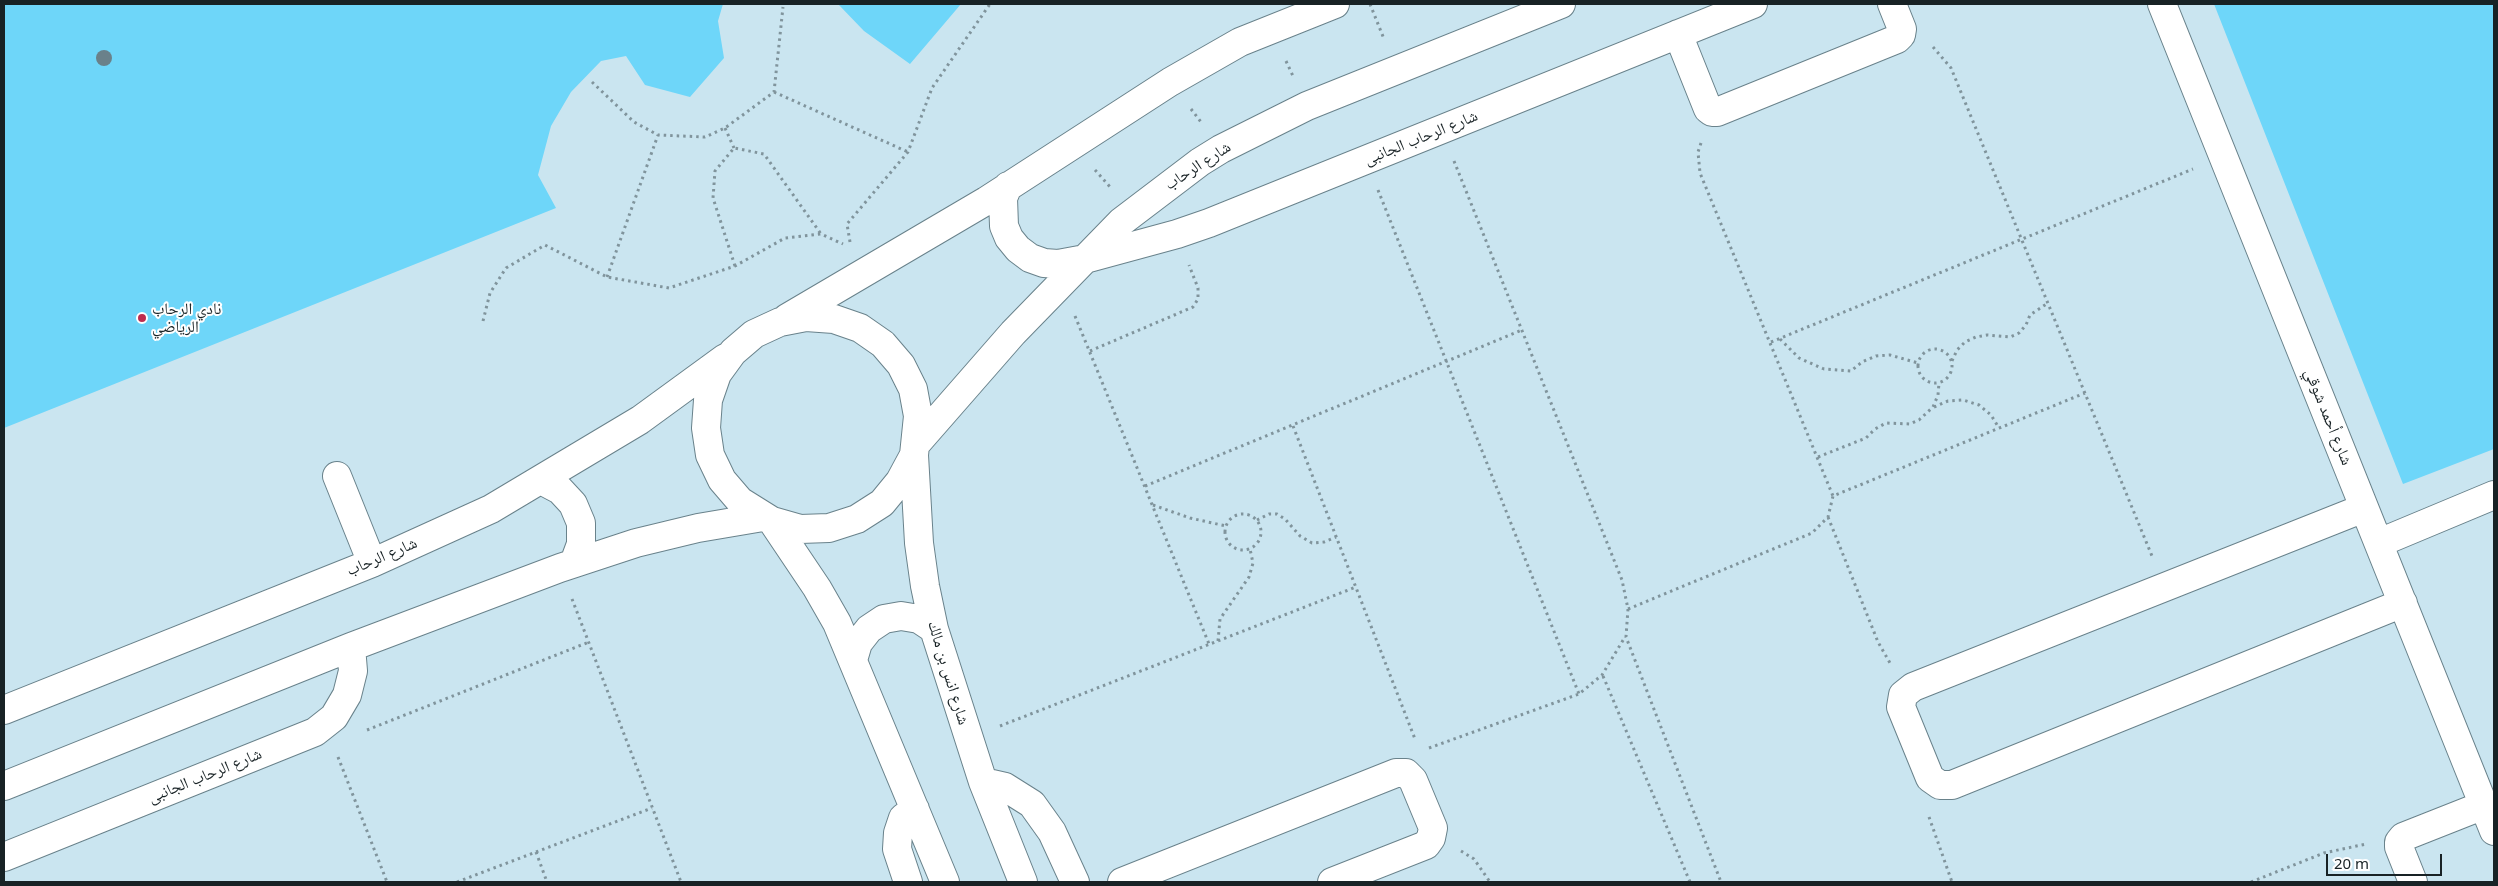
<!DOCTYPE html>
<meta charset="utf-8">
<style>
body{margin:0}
#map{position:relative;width:2498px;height:886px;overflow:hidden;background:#cae5f0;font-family:"Noto Sans",sans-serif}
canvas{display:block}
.frame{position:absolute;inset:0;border:5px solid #182225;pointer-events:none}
.scale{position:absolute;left:2326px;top:854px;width:116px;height:22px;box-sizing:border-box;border:2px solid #182225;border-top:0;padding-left:6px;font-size:15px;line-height:18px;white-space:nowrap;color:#182225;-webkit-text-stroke:4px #fff;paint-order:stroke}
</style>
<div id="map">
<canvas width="2498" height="886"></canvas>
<div class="frame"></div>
<div class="scale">20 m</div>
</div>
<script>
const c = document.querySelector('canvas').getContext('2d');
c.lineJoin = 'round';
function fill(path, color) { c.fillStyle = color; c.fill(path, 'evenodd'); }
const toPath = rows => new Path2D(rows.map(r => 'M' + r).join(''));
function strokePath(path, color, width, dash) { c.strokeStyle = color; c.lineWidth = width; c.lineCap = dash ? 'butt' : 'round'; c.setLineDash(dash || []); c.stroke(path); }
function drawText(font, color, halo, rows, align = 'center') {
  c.font = font + ' "Noto Sans","Noto Naskh Arabic",sans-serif'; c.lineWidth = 4; c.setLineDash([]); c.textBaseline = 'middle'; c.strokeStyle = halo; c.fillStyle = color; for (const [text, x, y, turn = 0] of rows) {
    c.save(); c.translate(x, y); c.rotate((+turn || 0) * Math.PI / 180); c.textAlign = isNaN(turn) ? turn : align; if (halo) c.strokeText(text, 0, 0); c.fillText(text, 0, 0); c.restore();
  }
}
const green = toPath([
 [4,4,723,4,718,21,724,58,690,97,645,85,626,56,601,61,571,92,551,126,538,175,556,208,4,428],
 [838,4,961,4,910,64,864,31],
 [2214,4,2494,4,2494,449,2403,484]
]);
const path = toPath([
 [1370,4,1384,39],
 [1933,47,1951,68,2152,556],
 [1286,61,1293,76],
 [592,82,634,122,658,135,705,137,725,128,774,92,783,7],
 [774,92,908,152],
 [1191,109,1201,122],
 [725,128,734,148],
 [1701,143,1698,152,1700,173,1833,496],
 [1454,161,1622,580,1628,609,1626,637,1721,882],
 [1095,170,1111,188],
 [1378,190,1579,694],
 [850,242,847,224,908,152,932,88,990,4],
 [735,266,713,198,715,171,734,148,764,154,821,234],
 [607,277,658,135],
 [1075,316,1209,644],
 [483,321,490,293,506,268,545,245,607,277,669,288,735,266,785,238,821,234,843,244],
 [1780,339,1799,358,1824,369,1851,371,1862,362,1876,356,1890,355,1918,363],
 [1771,342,2193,169],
 '1918 366a17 17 0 1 1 34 0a17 17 0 1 1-34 0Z',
 [1090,351,1193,307,1198,299,1198,288,1189,265],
 [1952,361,1957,350,1965,342,1976,337,1987,335,2010,337,2019,333,2026,325,2030,315,2048,303],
 [1934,407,1948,401,1963,400,1979,405,1991,415,1999,428],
 [1293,426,1415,739],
 [1818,457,1866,438,1875,429,1886,423,1910,424,1919,420,1933,407,1938,395,1939,383],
 [1145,486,1522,330],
 [1153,505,1190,518,1226,526],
 '1225 532a18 18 0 1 1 36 0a18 18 0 1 1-36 0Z',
 [1828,517,1878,642,1890,663],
 [1257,520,1269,514,1277,514,1285,519,1300,536,1312,543,1324,542,1336,537],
 [572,599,681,882],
 [1628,609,1812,533,1828,517,1833,496,2085,393],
 [1218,641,1220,619,1249,577,1253,563,1250,549],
 [1603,676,1690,882],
 [1000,726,1356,587],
 [367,730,589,642],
 [1429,748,1579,694,1602,675,1625,637],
 [338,757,387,882],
 [1929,817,1952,882],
 [1461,851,1474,859,1490,882],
 [536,852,547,882],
 [457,882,652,808],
 [2251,882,2324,853,2366,844]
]);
const minor = toPath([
 [2162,4,2494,831],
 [1678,34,1708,109,1712,112,1717,112,1897,39,1901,35,1902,29,1892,4],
 [1008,186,1003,198,1004,226,1009,238,1018,249,1030,258,1044,263,1058,264,1085,259,1177,234,1209,223,1753,4],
 [787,318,986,201,1170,82,1240,42,1335,4],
 [916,444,1013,333,1121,222,1200,162,1221,149,1307,106,1561,4],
 [914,455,900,481,882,503,857,519,829,528,800,529,772,521,740,501,722,480,710,455,706,428,708,400,717,374,733,352,754,334,780,322,806,317,834,319,860,328,883,344,901,365,913,389,918,416,914,455,919,543,925,586,934,629,983,782,1023,882],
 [337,476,372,563],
 [541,480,560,490,573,504,581,523,581,544,574,563],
 [2364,508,1913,687,1903,695,1901,707,1930,778,1940,785,1952,785,2403,603],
 [772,521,817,588,837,623,945,882],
 [2379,543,2494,495],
 [853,660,858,643,869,629,884,619,901,616,919,619,934,629],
 [4,710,372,563,491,509,640,420,725,358],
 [983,782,1005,787,1032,804,1052,832,1075,882],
 [4,786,351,647,560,568,636,543,698,528,763,517],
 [4,857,315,732,334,717,347,695,353,671,351,647],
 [908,882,897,849,898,833,903,818,915,809],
 [1122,882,1396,773,1406,773,1413,780,1433,828,1431,838,1426,845,1332,882],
 [2413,882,2399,847,2399,842,2403,837,2484,805]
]);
const trees = [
 [104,58]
];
const markers = [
 [142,318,5,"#bd2c4e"]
];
const streetNames = [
 ["شارع الرحاب الجانبى",1421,138,-22],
 ["شارع الرحاب",1198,166,-33],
 ["شارع أحمد شوقي",2328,417,68],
 ["شارع الرحاب",382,557,-23],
 ["شارع انس بن مالك",948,673,73],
 ["شارع الرحاب الجانبى",205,776,-22]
];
const poiNames = [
 ["نادي الرحاب",152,309],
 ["الرياضي",152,327]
];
fill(green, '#6ed6f9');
strokePath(minor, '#69828b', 30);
strokePath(path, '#80949c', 3, [2.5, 4]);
strokePath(minor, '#fff', 28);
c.fillStyle = '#6a818a';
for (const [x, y] of trees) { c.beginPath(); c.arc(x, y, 8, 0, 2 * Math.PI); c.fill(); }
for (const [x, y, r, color] of markers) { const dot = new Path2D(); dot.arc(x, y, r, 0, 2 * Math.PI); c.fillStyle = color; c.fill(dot); strokePath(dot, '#fff', 2); }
drawText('16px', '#182225', '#fff', streetNames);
drawText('16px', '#182225', '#fff', poiNames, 'left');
</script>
